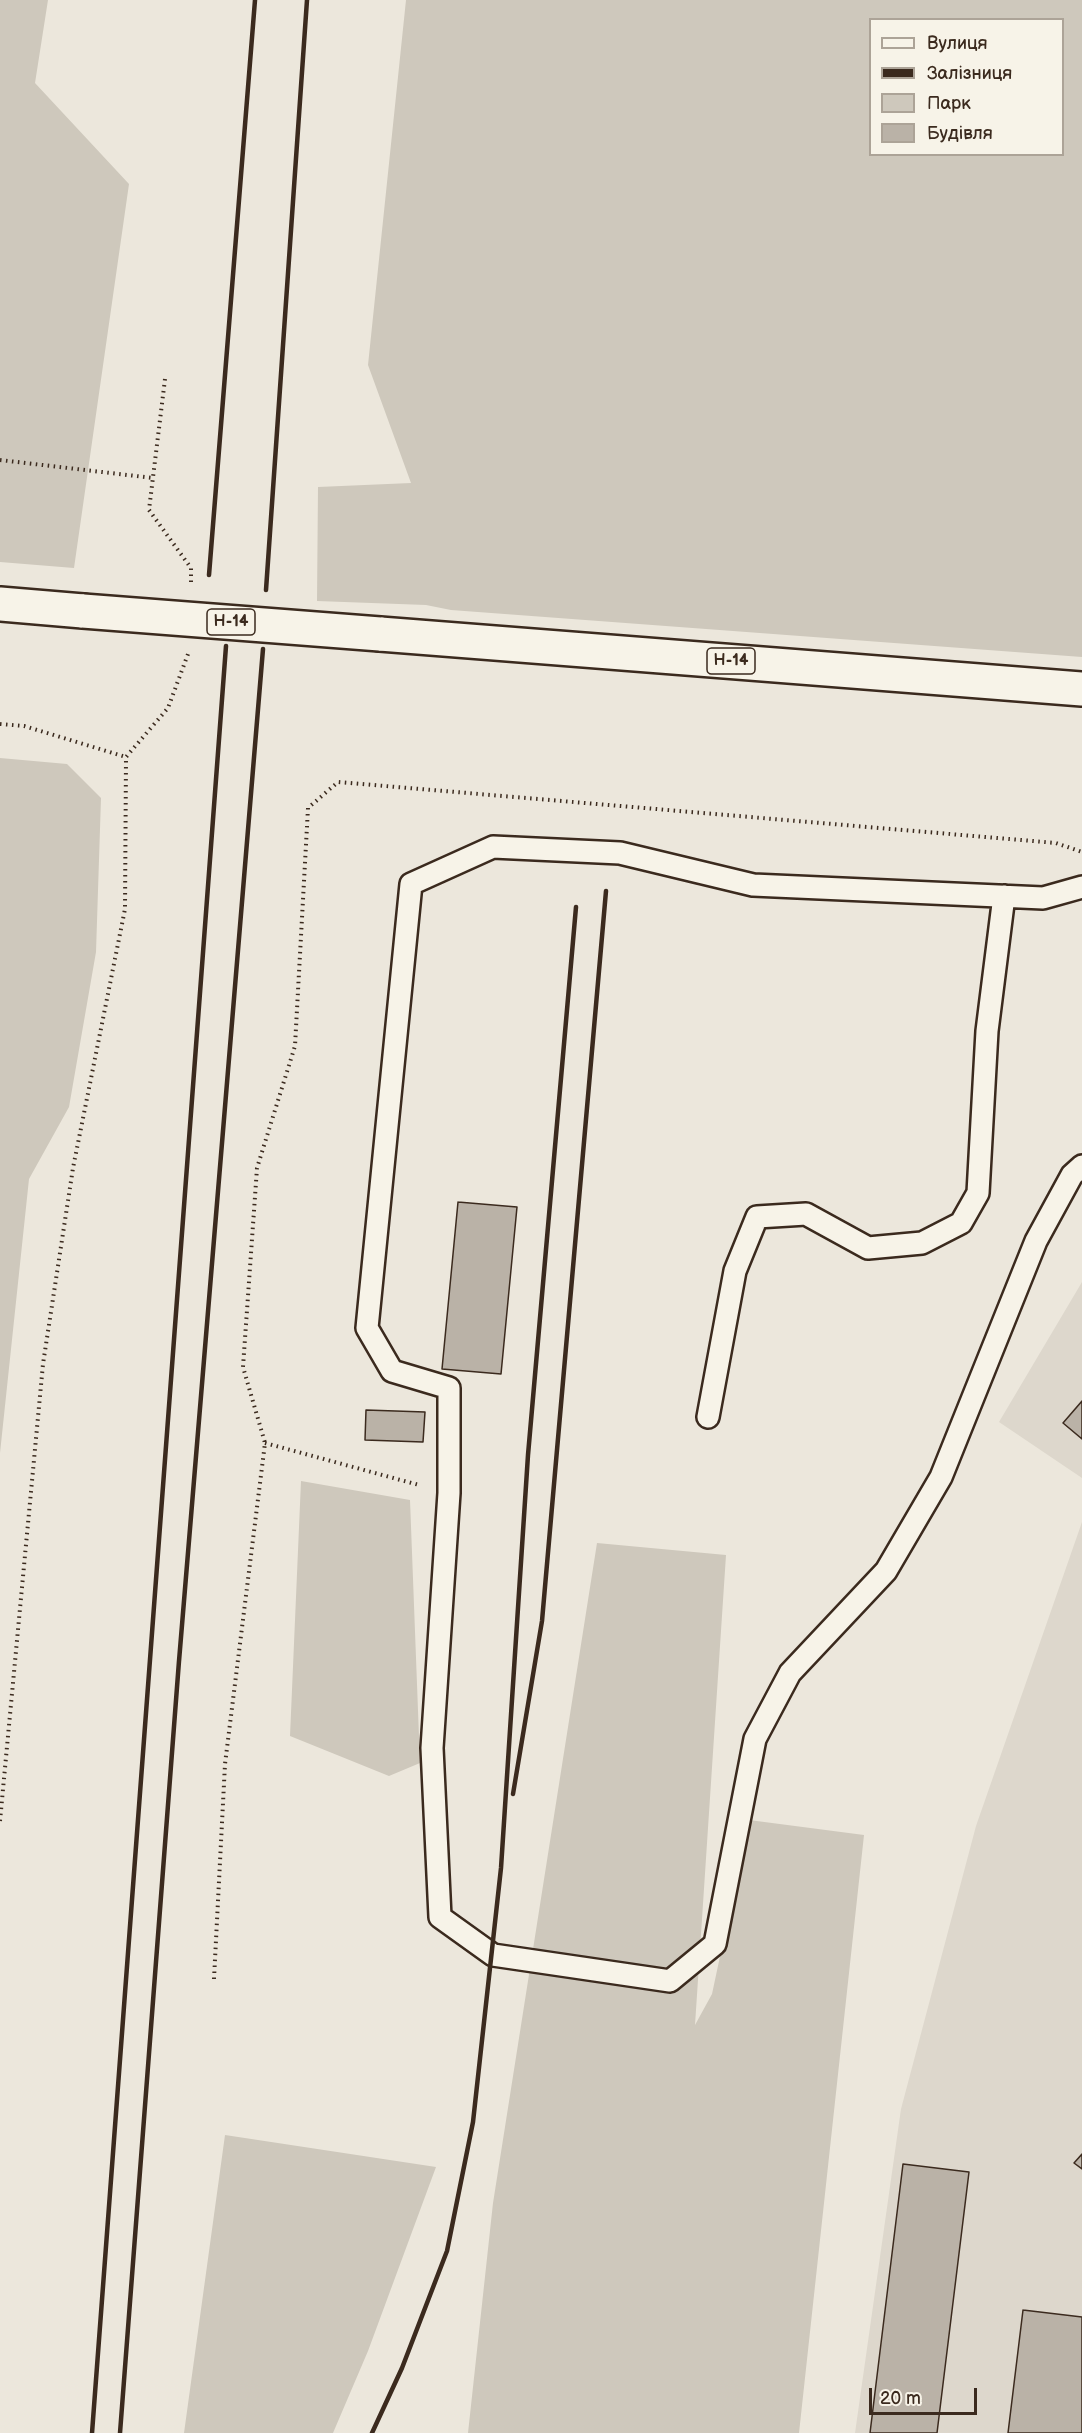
<!DOCTYPE html>
<meta charset="utf-8">
<style>
body{margin:0}
#map{position:relative;width:1082px;height:2433px;overflow:hidden;background:#ece7dc;font-family:"Balsamiq Sans",sans-serif}
canvas{display:block}
.legend{position:absolute;left:869px;top:18px;width:195px;height:138px;box-sizing:border-box;background:#f7f3e8;border:2px solid #aca397;margin:0;padding:8px 10px;list-style:none;font-size:18px;color:#3b2a1e}
.legend li{display:flex;align-items:center;gap:12px;height:30px}
.legend b{width:30px;border:2px solid #aca397}
.scale{position:absolute;left:869px;top:2388px;width:108px;height:27px;box-sizing:border-box;border:3px solid #3b2a1e;border-top:0;padding-left:8px;font-size:18px;line-height:21px;white-space:nowrap;color:#3b2a1e;-webkit-text-stroke:4px #f7f3e8;paint-order:stroke}
</style>
<div id="map">
<canvas width="1082" height="2433"></canvas>
<ul class="legend">
<li><b style="height:8px;background:#f7f3e8"></b>Вулиця</li>
<li><b style="height:8px;background:#3b2a1e"></b>Залізниця</li>
<li><b style="height:16px;background:#cec8bc"></b>Парк</li>
<li><b style="height:16px;background:#bab2a7"></b>Будівля</li>
</ul>
<div class="scale">20 m</div>
</div>
<script>
const c = document.querySelector('canvas').getContext('2d');
c.lineJoin = 'round';
function fill(path, color) { c.fillStyle = color; c.fill(path, 'evenodd'); }
const toPath = rows => new Path2D(rows.map(r => 'M' + r).join(''));
function strokePath(path, color, width, dash) { c.strokeStyle = color; c.lineWidth = width; c.lineCap = dash ? 'butt' : 'round'; c.setLineDash(dash || []); c.stroke(path); }
function drawText(font, color, halo, rows, align = 'center') {
  c.font = font + ' "Balsamiq Sans",sans-serif'; c.lineWidth = 6; c.setLineDash([]); c.textBaseline = 'middle'; c.strokeStyle = halo; c.fillStyle = color; for (const [text, x, y, turn = 0] of rows) {
    c.save(); c.translate(x, y); c.rotate((+turn || 0) * Math.PI / 180); c.textAlign = isNaN(turn) ? turn : align; if (halo) c.strokeText(text, 0, 0); c.fillText(text, 0, 0); c.restore();
  }
}
const built = toPath([
 [1082,1282,1082,1478,999,1422],
 [1082,1522,1082,2433,855,2433,901,2109,976,1826]
]);
const green = toPath([
 [0,0,48,0,35,83,129,184,74,568,0,562],
 [406,0,1082,0,1082,657,451,610,426,605,317,601,318,487,411,483,368,365],
 [870,20,1062,20,1062,154,870,154],
 [0,758,67,764,101,798,96,952,69,1107,29,1179,0,1453],
 [301,1481,410,1500,420,1763,389,1776,290,1736],
 [597,1543,726,1555,695,2025,712,1994,749,1820,864,1835,799,2433,468,2433,493,2203],
 [225,2135,436,2167,368,2351,333,2433,184,2433]
]);
const building = toPath([
 [458,1202,517,1207,501,1374,442,1369,458,1202],
 [1082,1401,1082,1439,1063,1423,1082,1401],
 [366,1410,425,1412,423,1442,365,1440,366,1410],
 [1082,2154,1082,2169,1074,2163,1082,2154],
 [903,2164,969,2172,937,2433,870,2433,903,2164],
 [1023,2310,1082,2317,1082,2433,1008,2433,1023,2310]
]);
const path = toPath([
 [165,379,149,510,191,568,191,584],
 [0,460,153,478],
 [0,724,24,726,126,757],
 [265,1443,419,1485],
 [0,1821,43,1364,73,1168,125,909,126,757,168,708,188,654],
 [214,1979,225,1764,265,1443,243,1367,257,1168,295,1046,308,808,338,782,1056,843,1082,852]
]);
const lane = toPath([
 [1082,887,1043,898,753,885,620,853,493,847,411,884,367,1328,392,1371,449,1388,449,1493,432,1748,440,1917,493,1955,670,1981,715,1944,755,1739,790,1673,886,1571,941,1477,1036,1241,1072,1175,1082,1166],
 [708,1417,735,1271,757,1217,806,1214,868,1248,922,1243,961,1223,978,1193,987,1031,1004,896]
]);
const primary = toPath([
 [0,604,83,611],
 [380,634,1082,689]
]);
const rail = toPath([
 [209,575,255,0],
 [266,590,307,0],
 [513,1794,542,1621,606,891],
 [92,2433,226,646],
 [120,2433,179,1661,263,649],
 [372,2433,402,2368,447,2251,473,2122,501,1868,528,1455,576,907]
]);
const primaryBridge = toPath([
 [83,611,380,634]
]);
const shields = [
 [231,622,48],
 [731,661,48]
];
const shieldNames = [
 ["Н-14",231,622],
 ["Н-14",731,661]
];
fill(built, '#ddd7cc');
fill(green, '#cec8bc');
fill(building, '#bab2a7');
strokePath(building, '#3b2a1e', 1.5);
strokePath(lane, '#3b2a1e', 26);
strokePath(primary, '#3b2a1e', 38);
strokePath(path, '#3b2a1e', 4, [1.5, 4.5]);
strokePath(lane, '#f7f3e8', 21);
strokePath(primary, '#f7f3e8', 33);
strokePath(rail, '#3b2a1e', 4.5);
strokePath(primaryBridge, '#3b2a1e', 38, []);
strokePath(primaryBridge, '#f7f3e8', 33);
for (const [x, y, w] of shields) { const box = new Path2D(); box.roundRect(x - w / 2, y - 13, w, 26, 4.5); c.fillStyle = '#f7f3e8'; c.fill(box); strokePath(box, '#3b2a1e', 1.5); }
drawText('bold 16px', '#3b2a1e', null, shieldNames);
</script>
